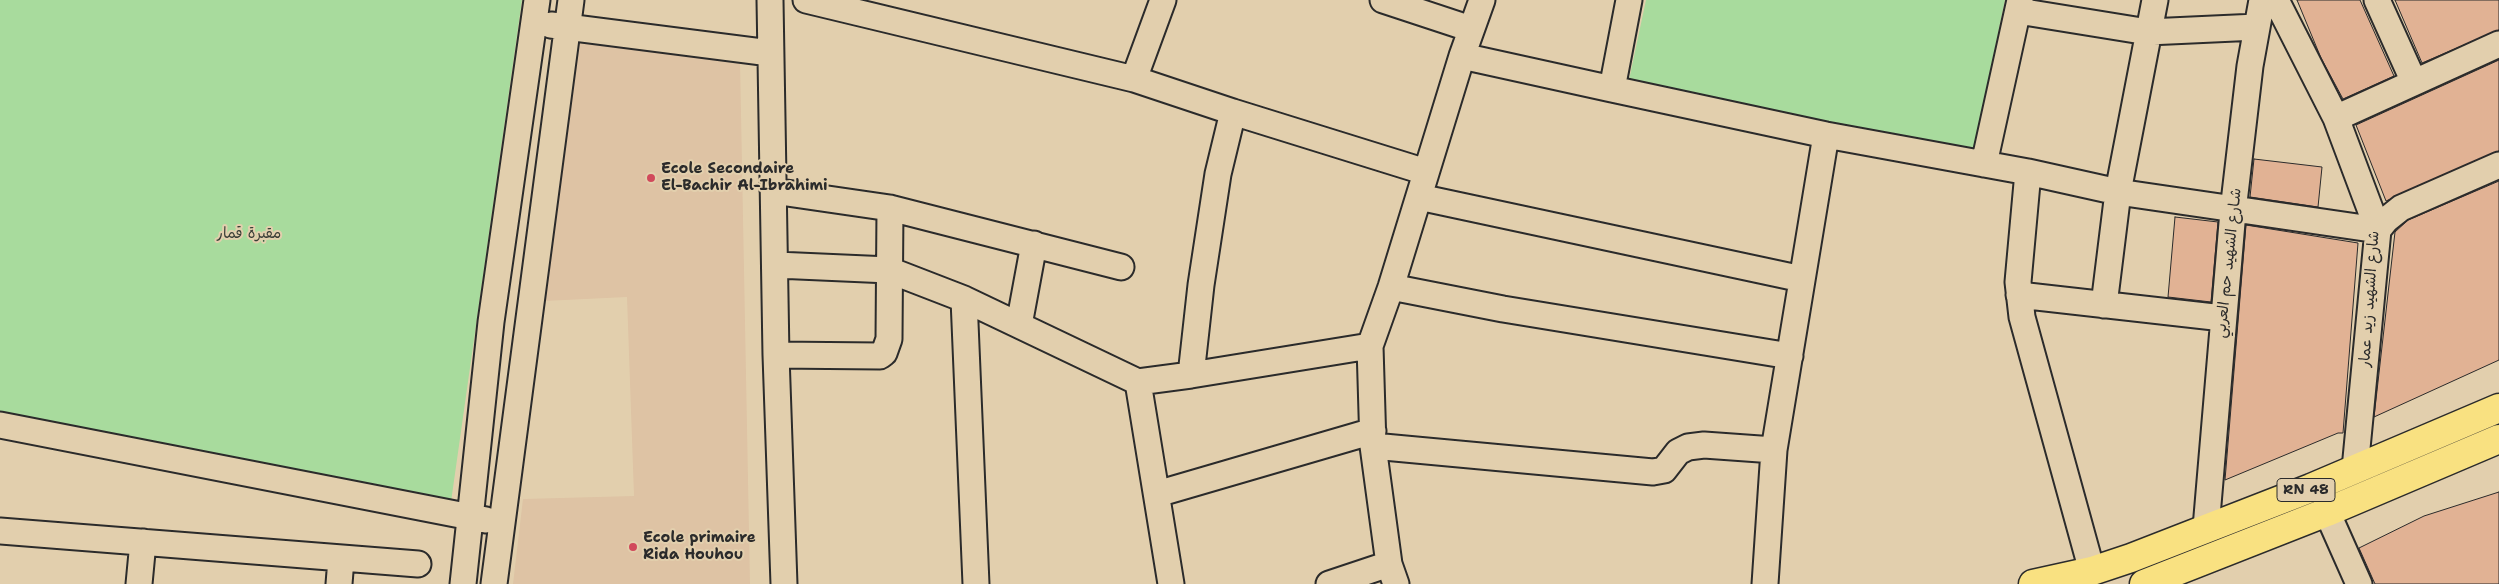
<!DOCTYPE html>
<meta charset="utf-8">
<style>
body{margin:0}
canvas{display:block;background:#e2cfad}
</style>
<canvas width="2499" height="584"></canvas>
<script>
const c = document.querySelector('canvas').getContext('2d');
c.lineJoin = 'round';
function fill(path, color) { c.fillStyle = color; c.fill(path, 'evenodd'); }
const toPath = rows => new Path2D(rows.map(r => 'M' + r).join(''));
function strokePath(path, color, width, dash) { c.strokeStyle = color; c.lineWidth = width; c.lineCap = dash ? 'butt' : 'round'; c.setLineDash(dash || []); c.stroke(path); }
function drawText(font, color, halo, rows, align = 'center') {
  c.font = font + ' "Shantell Sans","Playpen Sans Arabic",sans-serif'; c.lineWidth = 4; c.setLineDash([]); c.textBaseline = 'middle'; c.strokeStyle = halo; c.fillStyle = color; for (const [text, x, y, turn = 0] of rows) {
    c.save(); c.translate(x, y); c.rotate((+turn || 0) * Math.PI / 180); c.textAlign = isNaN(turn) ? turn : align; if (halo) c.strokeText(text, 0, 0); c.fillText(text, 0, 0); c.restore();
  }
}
const built = toPath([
 [579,40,740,60,750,584,513,584,523,499,634,496,627,297,544,301]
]);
const green = toPath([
 [0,0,522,0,450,509,0,424],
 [1646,0,2005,0,1973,152,1629,80]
]);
const building = toPath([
 [2297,0,2360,0,2394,76,2343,99,2321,58,2297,0],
 [2395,0,2499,0,2499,30,2422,63,2395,0],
 [2499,60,2499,151,2386,201,2356,125,2499,60],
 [2254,159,2322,167,2318,207,2250,197,2254,159],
 [2499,181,2499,360,2374,417,2395,232,2408,220,2499,181],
 [2175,217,2218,222,2211,302,2168,297,2175,217],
 [2246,225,2358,243,2343,433,2338,433,2225,480,2246,225],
 [2499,492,2499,584,2375,584,2359,548,2424,516,2499,492]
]);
const minor = toPath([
 [770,0,776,355,784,584],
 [806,0,1134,79,1233,112],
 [1383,0,1471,29],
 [1629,0,1612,89,1826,135,2028,172,2118,192,2378,230],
 [2276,0,2336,118,2378,230,2355,469],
 [2377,0,2414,82],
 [2018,11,2148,32,2257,27],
 [551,25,770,53],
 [1462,56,1612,89],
 [1134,79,1163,0],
 [2336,118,2499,44],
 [1984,164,2020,0],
 [2028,172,2018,282,2022,317,2092,571],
 [773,191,890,208,1121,267],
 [1419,197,1802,279],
 [2378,230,2386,220,2401,208,2499,165],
 [776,265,889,270,964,299,1138,382,1191,375,1370,346],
 [1391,287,1503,309,1790,356],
 [2019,295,2223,318],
 [964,299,976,584],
 [2104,305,2118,192,2155,0],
 [1019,325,1034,244],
 [776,355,880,356,884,353,889,339,890,208],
 [1191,375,1201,285,1218,174,1233,112,1426,172],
 [1138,382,1171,584],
 [0,425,486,520],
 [1373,446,1653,472,1664,470,1678,452,1688,447,1704,445,1774,450],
 [1157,494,1373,431],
 [2327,512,2359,584],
 [2206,528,2233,211,2250,66,2262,0],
 [0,531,418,564],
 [139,584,143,542],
 [339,584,341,559],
 [463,584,491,322,537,0],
 [494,584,571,0],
 [1329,584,1389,564],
 [1396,584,1389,564,1373,446,1370,346,1391,287,1462,56,1482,0],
 [1765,584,1774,450,1826,135]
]);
const highway = toPath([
 [2033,584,2092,571,2131,558,2311,488,2499,408],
 [2144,584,2327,512,2499,439]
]);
const markers = [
 [651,178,5,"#d1495b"],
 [633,547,5,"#d1495b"]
];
const shields = [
 [2306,490,58]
];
const shieldNames = [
 ["RN 48",2306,490]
];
const poiNames = [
 ["Ecole Secondaire",661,169],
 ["El-Bachir Al-Ibrahimi",661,186],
 ["Ecole primaire",643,538],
 ["Rida Houhou",643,555]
];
const parkNames = [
 ["مقبرة قمار",249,234]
];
const streetNames = [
 ["شـارع الشهيد حم العربي",2229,263,-84],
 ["شارع الشهيد زيد عمار",2370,299,-86]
];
fill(built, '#dec3a4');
fill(green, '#a8db9d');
fill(building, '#e1b294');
strokePath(building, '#2b2b2b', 1);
strokePath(minor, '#2b2b2b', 29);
strokePath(highway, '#2b2b2b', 31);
strokePath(minor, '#e2cfad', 25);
strokePath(highway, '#f9e181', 28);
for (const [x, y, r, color] of markers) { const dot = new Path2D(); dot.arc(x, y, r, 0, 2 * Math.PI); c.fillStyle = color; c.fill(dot); strokePath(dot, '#e2cfad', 2); }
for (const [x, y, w] of shields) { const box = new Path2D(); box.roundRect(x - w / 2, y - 11.5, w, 23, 4); c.fillStyle = '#e2cfad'; c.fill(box); strokePath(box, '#2b2b2b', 1); }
drawText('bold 14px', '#2b2b2b', null, shieldNames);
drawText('bold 15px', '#2b2b2b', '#e2cfad', poiNames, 'left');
drawText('15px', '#383d36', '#e2cfad', parkNames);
drawText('15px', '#2b2b2b', '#e2cfad', streetNames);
</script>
